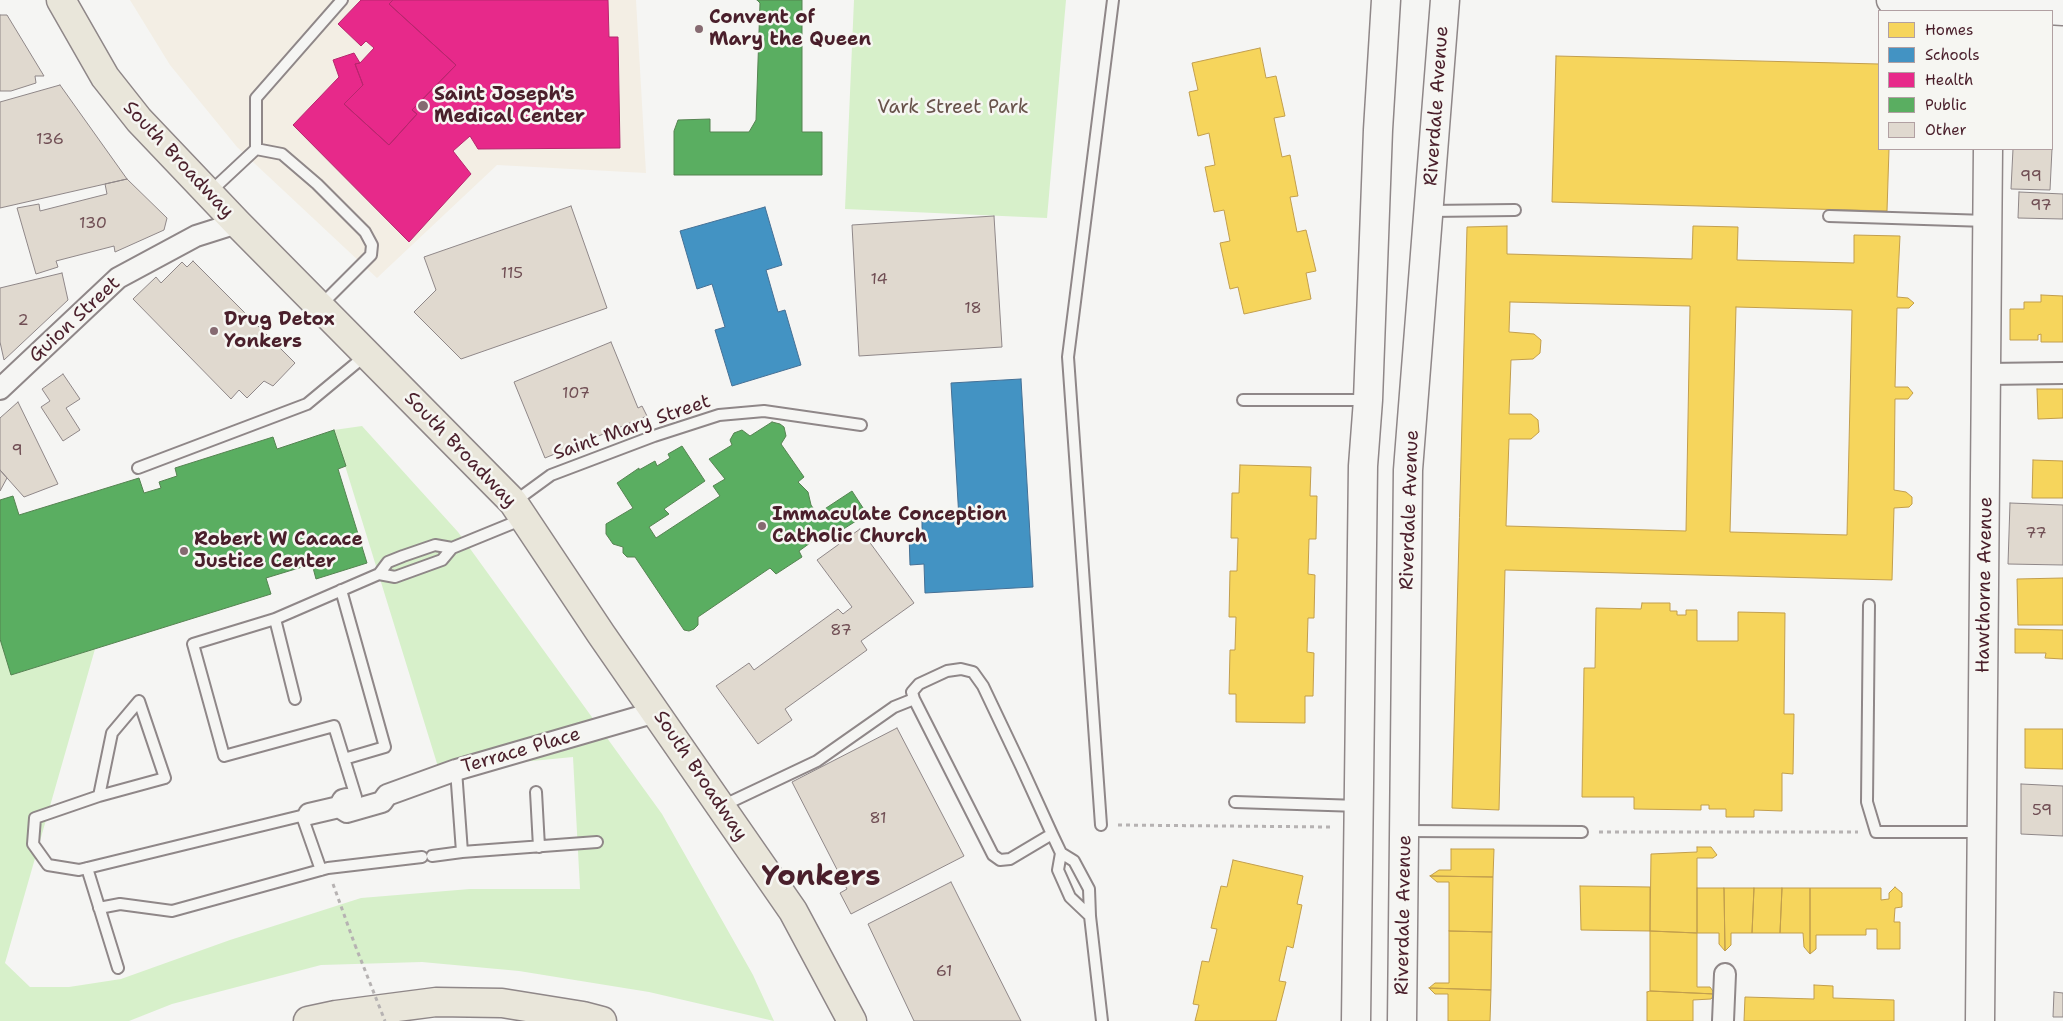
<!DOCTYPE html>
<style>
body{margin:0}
#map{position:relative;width:2063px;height:1021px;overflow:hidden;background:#f5f5f3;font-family:"Shantell Sans",sans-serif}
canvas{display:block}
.legend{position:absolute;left:1878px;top:10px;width:175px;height:140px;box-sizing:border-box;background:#f6f6f2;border:1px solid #b1a0a2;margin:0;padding:6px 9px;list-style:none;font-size:15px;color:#4a1f2b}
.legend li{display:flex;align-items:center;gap:10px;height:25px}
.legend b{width:25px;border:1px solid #b1a0a2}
</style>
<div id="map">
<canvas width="2063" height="1021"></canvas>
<ul class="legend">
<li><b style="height:14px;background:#f6d55c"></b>Homes</li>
<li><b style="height:14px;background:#4393c3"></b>Schools</li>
<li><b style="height:14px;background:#e7298a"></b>Health</li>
<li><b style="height:14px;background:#5aae61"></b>Public</li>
<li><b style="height:14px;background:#e0d9cf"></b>Other</li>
</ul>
</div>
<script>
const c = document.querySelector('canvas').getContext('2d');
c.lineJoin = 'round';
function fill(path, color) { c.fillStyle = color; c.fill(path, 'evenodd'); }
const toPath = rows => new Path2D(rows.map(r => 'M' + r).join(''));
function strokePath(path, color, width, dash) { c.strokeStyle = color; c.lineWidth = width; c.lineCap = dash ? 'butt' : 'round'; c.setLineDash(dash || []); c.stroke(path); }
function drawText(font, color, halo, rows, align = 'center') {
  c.font = font + ' "Shantell Sans",sans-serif'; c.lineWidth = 5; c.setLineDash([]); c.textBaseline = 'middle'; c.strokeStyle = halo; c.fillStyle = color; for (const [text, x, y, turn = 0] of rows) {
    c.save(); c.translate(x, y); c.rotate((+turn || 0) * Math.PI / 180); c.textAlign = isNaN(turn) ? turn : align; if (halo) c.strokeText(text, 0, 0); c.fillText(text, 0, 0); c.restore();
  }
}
const built = toPath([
 [130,0,636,0,646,173,497,165,377,278,237,147,170,65]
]);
const green = toPath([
 [854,0,1066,0,1047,218,845,209],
 [362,426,458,532,662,814,753,975,774,1021,649,992,519,971,422,962,321,965,172,1004,129,1021,0,1021,0,639,12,675,95,649,5,963,30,987,69,987,121,979,230,940,361,898,470,889,580,889,573,757,439,770,334,430]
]);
const homes = toPath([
 [1260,48,1266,78,1276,76,1285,116,1274,118,1282,157,1290,155,1298,196,1290,197,1297,232,1306,230,1316,271,1306,273,1311,299,1244,314,1238,287,1230,289,1220,243,1230,241,1224,210,1214,212,1205,167,1215,165,1209,133,1198,136,1189,92,1198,90,1192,63,1260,48],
 [1556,56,1879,64,1879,149,1889,149,1887,211,1552,202,1556,56],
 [1507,226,1507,254,1692,259,1693,226,1738,227,1737,260,1854,263,1854,235,1900,236,1897,297,1908,298,1914,303,1909,308,1897,308,1895,387,1908,387,1913,393,1908,399,1895,399,1894,490,1906,492,1912,497,1912,504,1909,507,1894,508,1892,580,1505,570,1499,810,1452,808,1467,227,1507,226],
 [1510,302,1690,306,1686,531,1506,526,1509,439,1531,439,1539,432,1538,420,1531,414,1509,414,1511,360,1533,359,1540,353,1541,340,1534,334,1509,332,1510,302],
 [1736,307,1852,310,1847,535,1730,532,1736,307],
 [2041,295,2063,296,2063,342,2041,342,2041,334,2038,335,2038,340,2010,340,2010,309,2024,309,2024,302,2041,302,2041,295],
 [2037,389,2063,389,2063,418,2038,419,2037,389],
 [2033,460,2063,461,2063,498,2032,498,2033,460],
 [1240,465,1311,467,1310,496,1317,496,1316,539,1309,539,1308,574,1315,575,1314,618,1308,618,1307,652,1314,653,1313,696,1305,696,1305,723,1236,722,1236,694,1229,694,1230,650,1235,650,1236,617,1229,617,1230,571,1237,571,1238,538,1231,538,1232,493,1239,493,1240,465],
 [2063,578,2063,625,2018,625,2017,579,2063,578],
 [1642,603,1670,603,1670,611,1677,611,1677,615,1686,615,1686,610,1697,610,1697,641,1738,641,1738,612,1785,613,1784,714,1794,714,1793,774,1782,773,1782,811,1754,810,1754,817,1726,817,1726,809,1709,809,1709,805,1701,805,1701,810,1634,809,1634,797,1582,797,1584,668,1595,668,1596,608,1641,609,1642,603],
 [2015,629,2063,630,2063,659,2045,658,2046,653,2015,653,2015,629],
 [2025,729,2063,729,2063,769,2025,768,2025,729],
 [1697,847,1711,847,1717,855,1713,858,1697,858,1697,933,1650,931,1651,854,1697,852,1697,847],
 [1451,849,1494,849,1493,877,1430,876,1439,870,1451,870,1451,849],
 [1233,860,1303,876,1297,904,1302,905,1293,948,1287,946,1279,981,1286,982,1276,1021,1195,1021,1199,1005,1193,1004,1202,961,1209,962,1217,929,1211,928,1221,886,1227,887,1233,860],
 [1430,876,1493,877,1492,932,1449,931,1449,882,1437,882,1430,876],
 [1580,886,1650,887,1650,931,1581,930,1580,886],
 [1895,887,1902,893,1902,907,1895,908,1894,922,1900,922,1900,949,1877,949,1877,929,1866,929,1866,935,1816,935,1816,949,1810,954,1810,888,1881,888,1881,900,1889,899,1889,893,1895,887],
 [1697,888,1724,888,1725,951,1719,944,1719,933,1697,933,1697,888],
 [1724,888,1754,888,1752,933,1731,933,1731,945,1725,951,1724,888],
 [1754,888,1782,888,1780,933,1752,933,1754,888],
 [1782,888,1810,888,1810,954,1804,947,1803,933,1780,933,1782,888],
 [1449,931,1492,932,1491,990,1429,988,1435,983,1449,983,1449,931],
 [1650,931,1697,933,1697,987,1710,987,1715,994,1650,991,1650,931],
 [1814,985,1833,986,1833,998,1894,1000,1894,1021,1744,1021,1745,997,1814,999,1814,985],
 [1429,988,1491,990,1490,1021,1448,1021,1448,994,1435,994,1429,988],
 [1647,992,1650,991,1715,994,1711,999,1693,1000,1693,1021,1647,1021,1647,992]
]);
const schools = toPath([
 [765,207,782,265,766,270,778,312,785,310,801,365,732,386,715,330,725,327,712,284,697,289,680,231,765,207],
 [1021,379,1033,587,925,593,924,564,910,565,909,534,922,533,922,521,959,519,951,383,1021,379]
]);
const health = toPath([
 [361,0,393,0,389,4,456,65,412,110,417,114,389,145,344,104,363,85,355,64,360,63,374,48,366,41,361,46,338,24,361,0],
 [393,0,608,0,609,37,618,37,620,148,478,149,470,136,453,151,471,174,409,242,293,125,339,77,333,60,354,53,360,63,355,64,363,85,344,104,389,145,417,114,412,110,456,65,389,4,393,0]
]);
const public = toPath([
 [757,0,802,0,802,132,822,132,822,175,674,175,674,131,678,120,710,119,710,132,749,132,756,120,760,3,757,0],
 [772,422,780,424,784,427,786,436,781,444,804,477,798,482,808,492,811,505,817,514,852,491,867,514,831,537,828,530,799,551,802,557,776,574,770,568,698,617,698,625,694,629,689,631,684,630,635,557,627,557,623,553,623,547,613,544,606,534,606,524,633,508,617,483,639,468,639,470,655,461,657,466,670,458,668,454,682,446,705,481,664,509,669,514,649,527,656,538,720,496,713,486,725,479,709,459,732,445,730,440,734,433,742,430,750,436,772,422],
 [334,430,346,466,338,469,367,563,316,579,312,564,266,578,271,594,11,675,0,639,0,500,13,496,19,515,139,478,144,493,161,488,159,482,177,476,175,468,273,437,277,449,334,430]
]);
const building = toPath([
 [0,15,7,15,44,76,35,76,36,83,11,91,0,91,0,15],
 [60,85,127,179,0,208,0,102,60,85],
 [2013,149,2052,149,2050,190,2011,189,2013,149],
 [127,179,167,218,164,230,115,252,114,246,56,261,58,267,36,274,17,208,39,204,40,211,107,194,105,184,127,179],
 [2019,192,2063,194,2063,219,2018,218,2019,192],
 [571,206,607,308,461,359,414,312,436,290,424,257,571,206],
 [994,216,1002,347,859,356,852,225,994,216],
 [193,261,295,363,273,386,264,381,247,398,239,390,231,399,133,299,156,277,161,283,182,262,187,267,193,261],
 [62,273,68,300,4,360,0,342,0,288,62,273],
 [611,342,638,408,642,406,647,416,545,458,514,382,611,342],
 [63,374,80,399,66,408,80,430,63,441,41,407,50,401,42,389,63,374],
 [18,402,58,484,24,497,0,470,0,418,18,402],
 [0,470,7,478,0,491,0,470],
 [2010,503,2063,505,2063,565,2008,564,2010,503],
 [860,529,914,603,861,641,867,650,785,709,792,720,758,744,716,686,749,663,754,670,838,609,843,614,852,607,817,560,860,529],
 [897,728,964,856,851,914,840,893,847,889,792,782,897,728],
 [2021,784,2063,786,2063,836,2021,834,2021,784],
 [951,882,965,910,1021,1021,914,1021,868,924,951,882],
 [2054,992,2063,993,2063,1017,2053,1017,2054,992]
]);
const path = toPath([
 [1118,825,1331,827],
 [1599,832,1858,832],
 [333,884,355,945]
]);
const lane = toPath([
 [256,149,282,154,317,184,365,232,372,245,371,255,321,305],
 [210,192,256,149,256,98,342,0],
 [1429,211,1515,210],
 [1829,216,1987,221],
 [1243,400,1367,400],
 [138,468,307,404,366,355],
 [514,502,551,475,654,436,719,415,764,411,861,425],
 [379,574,395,577,442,560,452,548,523,519],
 [341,590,385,747,344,759],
 [1869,605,1867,802,1876,832,1981,832],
 [275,619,295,699],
 [456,770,462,852,597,842],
 [536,792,539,847],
 [99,796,112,733,139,701,165,778,99,796,35,818,33,844,48,865,79,870,309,814],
 [356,797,334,726,224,756,193,644,275,619,379,574,388,562,403,556,435,545,452,548],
 [1235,802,1359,806],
 [722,806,817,761,894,707,914,699],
 [302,816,321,870],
 [1101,825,1068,357,1113,0],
 [1406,831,1582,832],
 [1052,834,1010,859,1000,860,993,855,914,699,912,692,919,684,947,671,961,669,973,672,983,686,1021,766,1052,834,1061,853,1058,870,1070,897,1090,916],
 [1061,853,1074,861,1089,889,1090,916,1102,1021],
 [432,856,462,852],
 [87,868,118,968],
 [99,908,120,904,172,911,328,868,422,857]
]);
const street = toPath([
 [1987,374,2063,373],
 [0,389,118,278,196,236,237,223],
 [339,807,347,812,382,802,387,795,456,770,656,712],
 [309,814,339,807,343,800,347,799],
 [1723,1021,1725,974]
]);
const secondary = toPath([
 [1891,0,2063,11],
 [1356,1021,1363,466,1368,400,1378,130,1386,0],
 [1402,1021,1408,470,1445,0],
 [1980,1021,1988,149]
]);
const primary = toPath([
 [61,0,105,77,139,120,237,223,513,502,601,634,793,911,852,1021],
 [308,1021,336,1015,436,1002,502,1003,583,1016,602,1021]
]);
const pathBridge = toPath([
 [355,945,385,1021]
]);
const markers = [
 [699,29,5,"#866a71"],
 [423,106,6,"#866a71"],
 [214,331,5,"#866a71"],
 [762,526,5,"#866a71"],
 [184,551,5,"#866a71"]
];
const numberNames = [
 ["136",50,140],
 ["99",2031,177],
 ["97",2041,206],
 ["130",93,224],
 ["115",512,274],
 ["14",879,280],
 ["18",973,309],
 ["2",23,321],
 ["107",576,394],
 ["9",17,451],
 ["77",2036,534],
 ["87",841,631],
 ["59",2042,811],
 ["81",878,819],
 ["61",944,972]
];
const poiNames = [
 ["Convent of",709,18],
 ["Mary the Queen",709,40],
 ["Saint Joseph's",434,95],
 ["Medical Center",434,117],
 ["Drug Detox",224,320],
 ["Yonkers",224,342],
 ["Immaculate Conception",772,515],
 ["Catholic Church",772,537],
 ["Robert W Cacace",194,540],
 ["Justice Center",194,562]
];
const streetNames = [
 ["Riverdale Avenue",1437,106,-86],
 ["South Broadway",178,160,47],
 ["Guion Street",75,320,-43],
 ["Saint Mary Street",632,428,-19],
 ["South Broadway",460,450,46],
 ["Riverdale Avenue",1410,510,-88],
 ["Hawthorne Avenue",1985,585,-89],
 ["Terrace Place",521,751,-16],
 ["South Broadway",700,776,56],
 ["Riverdale Avenue",1404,915,-89]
];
const parkNames = [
 ["Vark Street Park",953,108]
];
const townNames = [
 ["Yonkers",821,877]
];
fill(built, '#f3eee4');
fill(green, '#d7f0ca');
fill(homes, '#f6d55c');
strokePath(homes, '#c29e4d', 1);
fill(schools, '#4393c3');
strokePath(schools, '#457095', 1);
fill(health, '#e7298a');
strokePath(health, '#b8266e', 1);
fill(public, '#5aae61');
strokePath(public, '#558351', 1);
fill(building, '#e0d9cf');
strokePath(building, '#8f8788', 1);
strokePath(lane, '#8f8788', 14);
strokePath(street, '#8f8788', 24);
strokePath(secondary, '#8f8788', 31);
strokePath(primary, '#8f8788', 31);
strokePath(path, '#b6b2b2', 3, [4, 4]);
strokePath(lane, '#f5f5f3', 10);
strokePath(street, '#f5f5f3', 20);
strokePath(secondary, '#f5f5f3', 28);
strokePath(primary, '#e9e6da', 28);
strokePath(pathBridge, '#b6b2b2', 3, [4, 4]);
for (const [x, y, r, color] of markers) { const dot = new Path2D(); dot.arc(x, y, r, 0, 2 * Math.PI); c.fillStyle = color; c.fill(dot); strokePath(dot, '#f6f6f2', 2); }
drawText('16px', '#704e54', null, numberNames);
drawText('bold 19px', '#4a1f2b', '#f6f6f2', poiNames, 'left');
drawText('19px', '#4a1f2b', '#f6f6f2', streetNames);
drawText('19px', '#67524a', '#f6f6f2', parkNames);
drawText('bold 29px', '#4a1f2b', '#f6f6f2', townNames);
</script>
